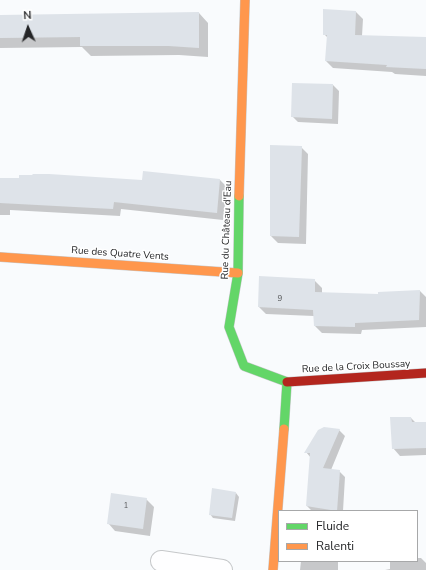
<!DOCTYPE html>
<meta charset="utf-8">
<style>
body{margin:0}
#map{position:relative;width:426px;height:570px;overflow:hidden;background:#f9fbfd;font-family:"Nunito Sans",sans-serif}
canvas{display:block}
.legend{position:absolute;left:278px;top:510px;width:140px;height:52px;box-sizing:border-box;background:#fff;border:1px solid #a7a8a9;margin:0;padding:5px 7px;list-style:none;font-size:12px;color:#242527}
.legend li{display:flex;align-items:center;gap:8px;height:20px}
.legend b{width:20px;border:1px solid #a7a8a9}
.north{position:absolute;left:8px;top:8px;width:40px;height:40px;-webkit-text-stroke:3px #fff;paint-order:stroke;rotate:357deg;font-size:11px;font-weight:700;line-height:16px;text-align:center;color:#242527}
.north::after{content:'';display:block;margin:auto;width:14px;height:18px;background:#242527;clip-path:polygon(50% 0,100% 100%,50% 72%,0 100%)}
</style>
<div id="map">
<canvas width="426" height="570"></canvas>
<ul class="legend">
<li><b style="height:5px;background:#63d668"></b>Fluide</li>
<li><b style="height:5px;background:#ff974d"></b>Ralenti</li>
</ul>
<div class="north">N</div>
</div>
<script>
const c = document.querySelector('canvas').getContext('2d');
c.lineJoin = 'round';
function fill(path, color) { c.fillStyle = color; c.fill(path, 'evenodd'); }
const toPath = rows => new Path2D(rows.map(r => 'M' + r).join(''));
function strokePath(path, color, width, dash) { c.strokeStyle = color; c.lineWidth = width; c.lineCap = dash ? 'butt' : 'round'; c.setLineDash(dash || []); c.stroke(path); }
function drawText(font, color, halo, rows, align = 'center') {
  c.font = font + ' "Nunito Sans",sans-serif'; c.lineWidth = 3; c.setLineDash([]); c.textBaseline = 'middle'; c.strokeStyle = halo; c.fillStyle = color; for (const [text, x, y, turn = 0] of rows) {
    c.save(); c.translate(x, y); c.rotate((+turn || 0) * Math.PI / 180); c.textAlign = isNaN(turn) ? turn : align; if (halo) c.strokeText(text, 0, 0); c.fillText(text, 0, 0); c.restore();
  }
}
const shadow = toPath([
 [356,12,363,19,362,36,426,38,426,76,395,74,392,72,333,68,326,61,328,38,324,34],
 [199,13,208,23,208,57,179,55,91,56,82,47,0,48,0,16],
 [333,85,339,91,338,124,298,122,292,116],
 [301,147,308,154,306,244,278,243,271,236],
 [144,172,220,180,227,187,223,220,121,209,120,216,10,210,10,215,0,215,0,179,143,181],
 [314,280,322,288,322,293,379,295,379,293,420,291,426,297,426,327,362,330,361,334,322,333,315,326,314,316,266,314,259,307],
 [411,418,416,423,426,422,426,455,400,456,393,448],
 [339,430,345,436,331,470,339,471,345,477,343,511,312,511,307,506,311,458,306,452],
 [236,493,239,497,235,521,213,518,210,514],
 [146,499,154,507,150,536,115,531,108,523],
 [417,558,421,558,426,563,426,570,385,570,390,569,390,561,417,561],
 [301,561,338,561,338,570,300,570]
]);
const building = toPath([
 [323,9,356,11,355,35,426,37,426,69,386,67,387,65,325,61,327,35,323,35],
 [199,12,199,48,169,46,80,46,80,37,0,38,0,15],
 [292,83,333,84,332,119,291,117],
 [270,145,302,146,299,237,270,236],
 [143,171,220,179,217,213,114,202,113,209,0,203,0,178,19,178,19,175,32,175,33,174,49,174,142,180],
 [259,276,315,279,315,292,378,294,378,292,420,290,419,320,355,323,355,327,314,326,313,310,258,307],
 [390,417,411,417,412,422,426,422,426,448,392,449],
 [324,427,340,429,323,468,340,470,337,511,306,506,310,453,304,453,318,430],
 [212,488,236,492,232,518,209,515],
 [111,493,147,498,143,529,107,524]
]);
const street = toPath([
 [161,561,222,570]
]);
const fast = toPath([
 [239,196,238,273,229,327,244,366,287,382,284,429]
]);
const slow = toPath([
 [239,196,245,0],
 [0,257,238,273],
 [273,570,284,429]
]);
const jam = toPath([
 [287,382,426,373]
]);
const numberNames = [
 ["9",280,299],
 ["1",126,506]
];
const streetNames = [
 ["Rue du Château d'Eau",227,230,-88],
 ["Rue des Quatre Vents",120,254,4],
 ["Rue de la Croix Boussay",356,367,-3]
];
fill(shadow, '#0003');
fill(building, '#dee3e9');
strokePath(street, '#c6c8ca', 22);
strokePath(fast, '#c6c8ca', 10);
strokePath(slow, '#c6c8ca', 10);
strokePath(jam, '#c6c8ca', 10);
strokePath(street, '#fefeff', 20);
strokePath(fast, '#63d668', 9);
strokePath(slow, '#ff974d', 9);
strokePath(jam, '#b3261e', 9);
drawText('8px', '#545658', null, numberNames);
drawText('10px', '#242527', '#fff', streetNames);
</script>
